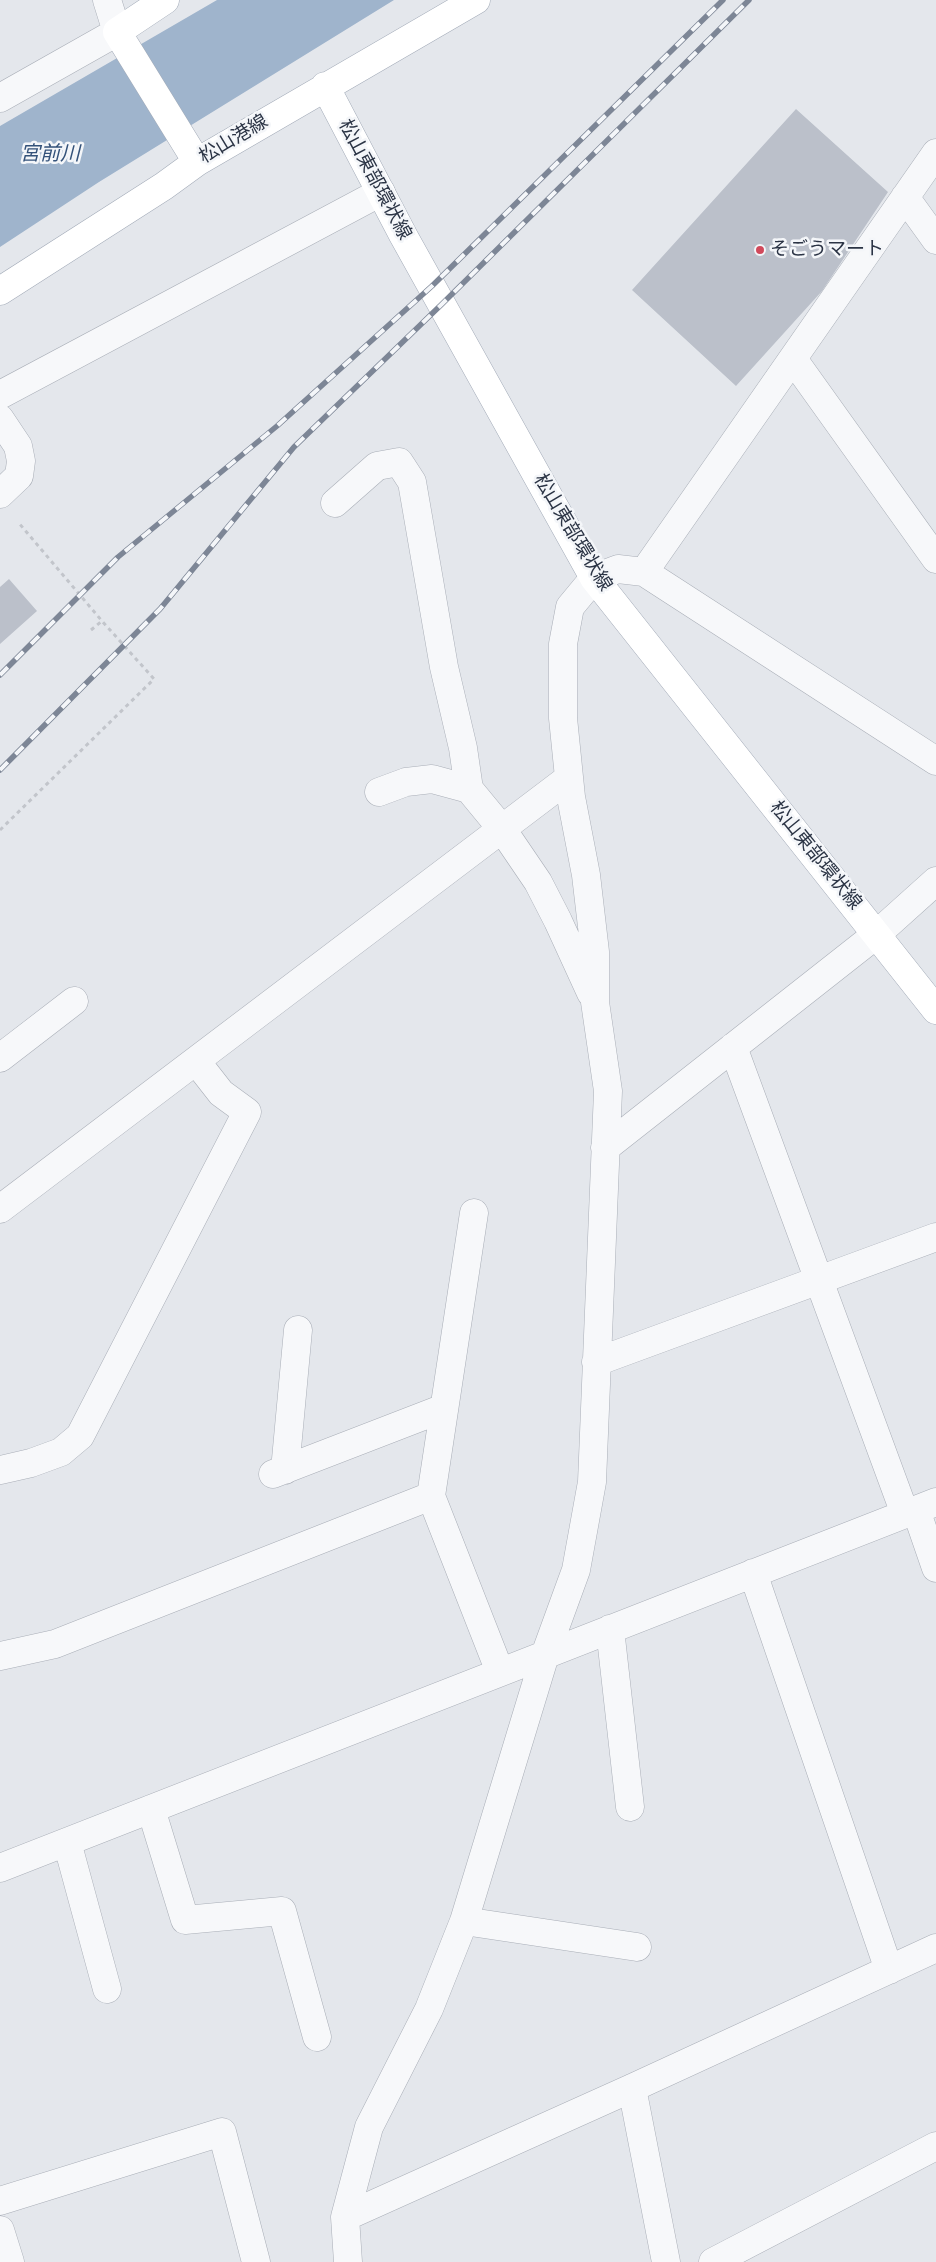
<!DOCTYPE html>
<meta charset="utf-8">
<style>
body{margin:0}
canvas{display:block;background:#e4e7ec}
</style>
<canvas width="936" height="2262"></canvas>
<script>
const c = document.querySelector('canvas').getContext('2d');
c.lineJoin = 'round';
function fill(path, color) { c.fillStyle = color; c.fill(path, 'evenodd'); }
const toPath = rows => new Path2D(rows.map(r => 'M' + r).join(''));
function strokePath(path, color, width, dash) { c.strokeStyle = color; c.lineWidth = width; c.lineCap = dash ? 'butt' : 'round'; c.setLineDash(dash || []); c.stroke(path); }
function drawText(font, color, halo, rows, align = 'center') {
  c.font = font + ' "Titillium Web","Noto Sans JP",sans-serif'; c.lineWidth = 5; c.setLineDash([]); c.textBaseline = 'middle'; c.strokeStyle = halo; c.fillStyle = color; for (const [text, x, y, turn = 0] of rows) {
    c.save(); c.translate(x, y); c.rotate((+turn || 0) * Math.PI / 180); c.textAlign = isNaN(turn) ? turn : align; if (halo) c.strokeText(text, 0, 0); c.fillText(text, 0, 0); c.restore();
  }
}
const water = toPath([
 [217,0,394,0,99,182,0,247,0,126]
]);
const building = toPath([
 [796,109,888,192,822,291,736,386,632,290],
 [9,579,37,611,0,644,0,587]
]);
const path = toPath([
 [91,630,102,621],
 [0,830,154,679,102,621,18,522]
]);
const minor = toPath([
 [0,98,117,32,107,0],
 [905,197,936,240],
 [793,359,936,559],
 [0,395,381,192],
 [0,419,18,446,21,461,19,476,0,494],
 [335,503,377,466,399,462,412,482,444,667,463,748,469,789,502,829,538,882,558,921,591,993],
 [644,572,936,761],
 [379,792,406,782,432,779,469,789],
 [733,1047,905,1514],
 [0,1058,74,1001],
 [605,1148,877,934,936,881],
 [0,1209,569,778],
 [474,1213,431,1496,500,1672],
 [596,1362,936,1237],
 [0,1470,31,1463,61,1452,80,1436,247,1112,221,1093,196,1061],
 [285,1470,298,1330],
 [273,1474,444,1408],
 [916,1510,936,1568],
 [753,1573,889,1970],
 [610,1629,630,1807],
 [0,1656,55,1644,431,1496],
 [151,1809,185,1920,282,1911,317,2037],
 [67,1842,107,1989],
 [0,1868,936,1502],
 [464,1921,637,1947],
 [632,2088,666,2262],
 [0,2201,222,2132,256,2262],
 [345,2217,369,2127,429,2009,464,1921,545,1655,576,1570,592,1482,608,1091,595,1002,595,952,586,875,571,797,563,718,563,644,570,607,594,578,618,569,644,572,936,153],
 [0,2230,10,2262],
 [348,2262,345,2217,632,2088,936,1948],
 [713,2262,936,2146]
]);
const major = toPath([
 [165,0,117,32,197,162],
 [325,86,403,235,594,578,936,1010],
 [0,291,164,186,197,162,476,0]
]);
const rail = toPath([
 [0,675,118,557,277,426,432,286,723,0],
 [0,770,160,609,294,447,442,304,749,0]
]);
const markers = [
 [760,250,5,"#d1495b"]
];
const streetNames = [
 ["松山港線",234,140,-31],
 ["松山東部環状線",374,180,62],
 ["松山東部環状線",572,533,59],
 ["松山東部環状線",815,856,51]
];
const poiNames = [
 ["そごうマート",770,250]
];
const waterNames = [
 ["宮前川",50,155]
];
fill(water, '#9fb4cc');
fill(building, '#bbc0ca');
strokePath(minor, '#a9aeb7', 29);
strokePath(major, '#a3abb8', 29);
strokePath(path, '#c2c5cb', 3, [4, 4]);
strokePath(minor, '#f7f8fa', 28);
strokePath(major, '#fff', 28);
strokePath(rail, '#7d8696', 5.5);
strokePath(rail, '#f4f6f9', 4, [11]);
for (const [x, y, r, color] of markers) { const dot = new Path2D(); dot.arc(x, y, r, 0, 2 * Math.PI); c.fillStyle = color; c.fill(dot); strokePath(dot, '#f4f6f9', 2); }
drawText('19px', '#2b3445', '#f4f6f9', streetNames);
drawText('19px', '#2b3445', '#f4f6f9', poiNames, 'left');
drawText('italic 20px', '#34527a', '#f4f6f9', waterNames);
</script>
